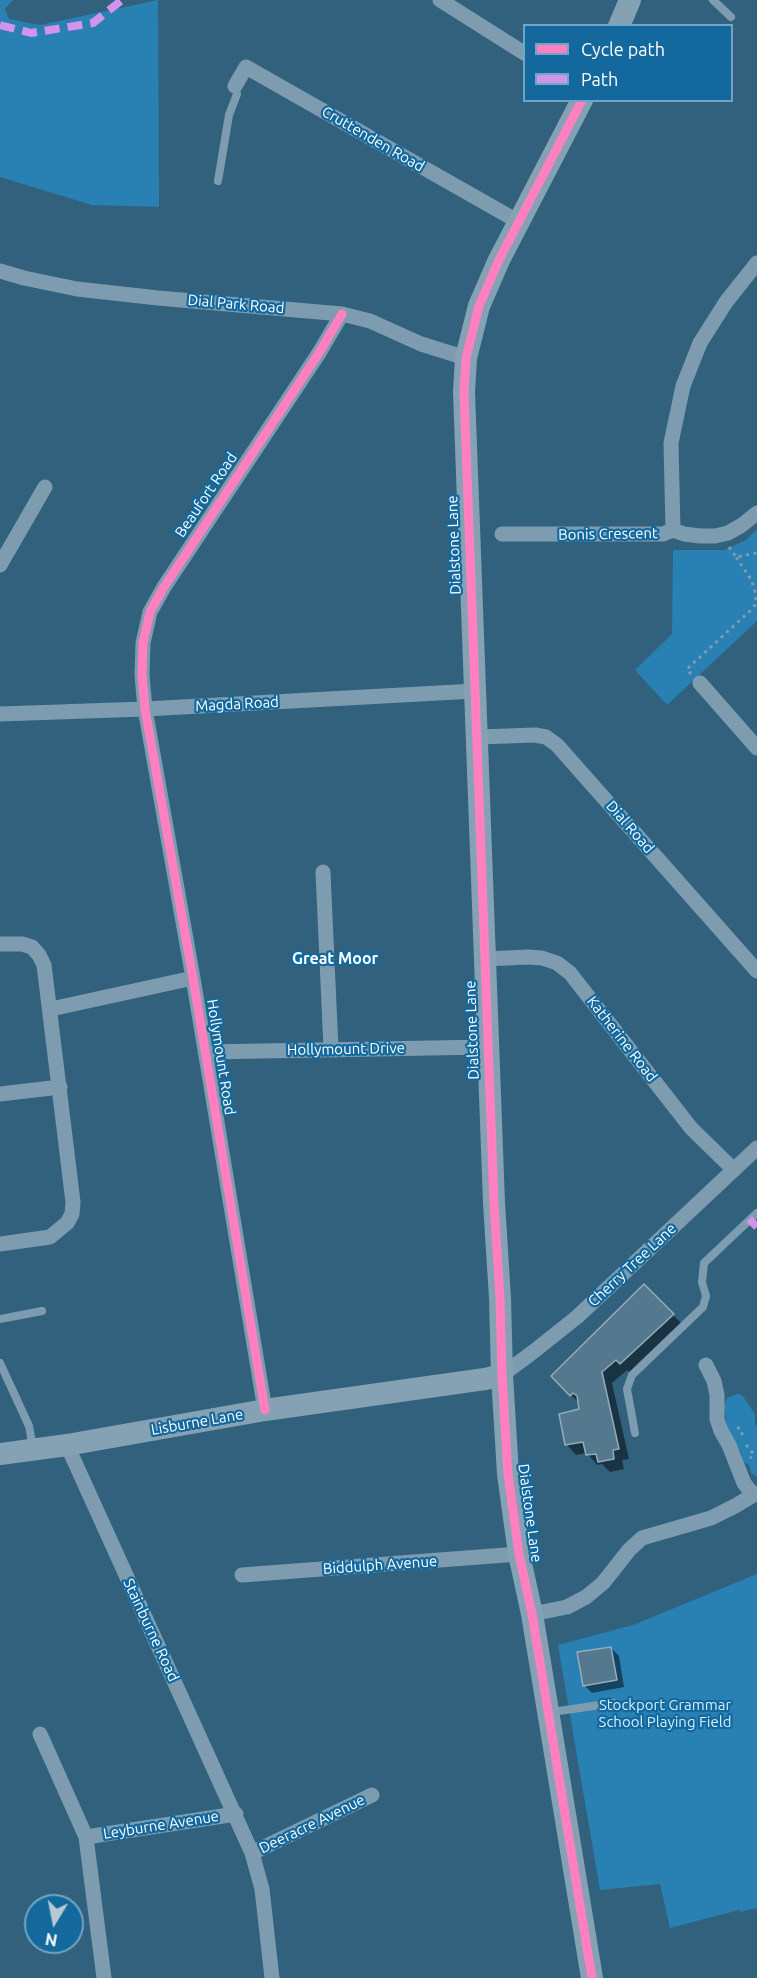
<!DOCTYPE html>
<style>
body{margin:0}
#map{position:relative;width:757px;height:1978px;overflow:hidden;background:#32617e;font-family:Ubuntu,sans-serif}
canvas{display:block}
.legend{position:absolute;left:523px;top:24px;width:210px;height:78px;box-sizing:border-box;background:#13699d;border:2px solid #71a5c4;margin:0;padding:8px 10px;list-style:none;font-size:18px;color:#fff}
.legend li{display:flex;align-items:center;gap:12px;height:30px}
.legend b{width:30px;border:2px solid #71a5c4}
.north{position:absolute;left:24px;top:1894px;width:60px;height:60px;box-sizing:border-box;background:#13699d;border:2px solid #71a5c4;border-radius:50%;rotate:190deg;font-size:16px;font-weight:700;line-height:24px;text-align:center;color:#fff}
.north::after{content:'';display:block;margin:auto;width:21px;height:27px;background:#b7c8d2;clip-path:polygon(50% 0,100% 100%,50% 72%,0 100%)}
</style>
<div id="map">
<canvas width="757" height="1978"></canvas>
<ul class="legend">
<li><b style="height:8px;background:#ff80c0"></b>Cycle path</li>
<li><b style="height:8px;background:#d193ec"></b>Path</li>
</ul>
<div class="north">N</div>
</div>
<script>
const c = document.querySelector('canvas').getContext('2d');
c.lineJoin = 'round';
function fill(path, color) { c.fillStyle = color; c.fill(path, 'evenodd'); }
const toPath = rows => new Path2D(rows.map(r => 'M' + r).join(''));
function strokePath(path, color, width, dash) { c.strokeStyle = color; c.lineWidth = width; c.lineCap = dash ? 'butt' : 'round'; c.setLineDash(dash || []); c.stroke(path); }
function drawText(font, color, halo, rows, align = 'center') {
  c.font = font + ' Ubuntu,sans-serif'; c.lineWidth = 4.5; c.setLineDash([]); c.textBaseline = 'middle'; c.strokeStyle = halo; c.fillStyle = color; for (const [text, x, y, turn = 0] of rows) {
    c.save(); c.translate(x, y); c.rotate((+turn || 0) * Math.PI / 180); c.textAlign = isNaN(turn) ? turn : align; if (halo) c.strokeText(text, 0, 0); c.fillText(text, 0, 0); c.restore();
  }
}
const green = toPath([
 [0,0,13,0,5,9,9,19,40,25,158,0,159,207,92,205,0,177],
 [757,529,757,621,667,705,635,670,672,634,673,550,725,550,746,540],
 [737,1394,742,1395,755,1414,755,1424,757,1426,757,1477,751,1473,749,1465,742,1461,742,1454,728,1433,724,1406,727,1398],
 [757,1574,757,1908,740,1912,739,1910,670,1928,660,1884,600,1890,558,1645,633,1625]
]);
const shadow = toPath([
 [644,1286,683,1325,631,1373,627,1370,612,1383,629,1459,622,1460,624,1469,610,1472,602,1464,597,1465,587,1453,576,1455,566,1444,581,1410,580,1404,553,1376],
 [611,1648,619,1656,624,1687,592,1693,584,1685]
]);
const building = toPath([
 [644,1284,674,1314,620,1364,616,1360,602,1372,619,1449,613,1450,614,1459,598,1462,596,1454,586,1455,583,1442,565,1445,559,1414,579,1409,577,1396,573,1393,570,1396,551,1376,644,1284],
 [611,1647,617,1680,583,1686,577,1652,611,1647]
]);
const path = toPath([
 [729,547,736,557,757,553],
 [691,674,687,669,751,610,755,605,756,596,752,581,736,557],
 [737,1428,740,1428,744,1439],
 [746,1445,753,1453,753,1456,750,1458]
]);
const lane = toPath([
 [713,0,731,17],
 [218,181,229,115,237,94,235,86],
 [0,1319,42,1311],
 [0,1363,29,1426,33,1448],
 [635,1433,627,1389,632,1375,703,1307,706,1296,702,1282,704,1263,757,1213],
 [552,1712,614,1703]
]);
const street = toPath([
 [440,0,524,53],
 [235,86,246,67,519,222],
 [0,271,24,278,77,289,158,298,342,314,370,321,421,344,466,358],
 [673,530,684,534,700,536,715,536,728,533,742,525,757,513],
 [502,534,663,534,673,530,671,443,683,386,700,343,726,302,757,263],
 [0,565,45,487],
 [700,683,757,748],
 [0,714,145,709,475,691],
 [478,737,535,735,546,737,557,745,757,971],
 [323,872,331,1049],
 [0,944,22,944,32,947,39,955,44,965,73,1202,72,1214,67,1223,50,1237,0,1244],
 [485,959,528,957,542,958,557,963,570,973,691,1128,734,1170],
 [51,1009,193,978],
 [205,1052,488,1047],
 [0,1094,60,1087],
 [706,1365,714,1381,717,1395,717,1419,721,1431,729,1445,744,1483,753,1495],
 [502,1375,533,1352,577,1317,757,1148],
 [265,1410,193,978,145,709,142,675,143,643,150,612,164,587,319,353,342,314],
 [67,1445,252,1853,262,1889,272,1978],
 [242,1575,519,1554],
 [532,1614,567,1607,586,1597,603,1583,629,1550,642,1538,711,1518,735,1506,757,1493],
 [40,1734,86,1837,104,1978],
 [86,1837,236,1814],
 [252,1853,372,1795]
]);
const secondary = toPath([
 [619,26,630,0],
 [582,100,499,260,479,306,466,358,464,392,494,1203,500,1298,502,1375,508,1474,519,1554,532,1614,592,1978],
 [0,1454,67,1445,265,1410,485,1379,502,1375]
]);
const quiet = toPath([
 [0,25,31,33,93,23,122,0],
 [749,1219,757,1227]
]);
const cycleway = toPath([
 [582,100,499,260,479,306,466,358,464,392,494,1203,500,1298,502,1375,508,1474,519,1554,532,1614,592,1978],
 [265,1410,193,978,145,709,142,675,143,643,150,612,164,587,319,353,342,314]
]);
const streetNames = [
 ["Cruttenden Road",373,139,30],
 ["Dial Park Road",236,304,5],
 ["Beaufort Road",206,495,-56],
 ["Bonis Crescent",608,534,-1],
 ["Dialstone Lane",454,545,-92],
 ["Magda Road",237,704,-3],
 ["Dial Road",630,827,49],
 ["Dialstone Lane",472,1030,-92],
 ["Katherine Road",622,1039,52],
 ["Hollymount Drive",346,1049,-1],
 ["Hollymount Road",221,1057,81],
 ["Cherry Tree Lane",632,1265,-43],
 ["Lisburne Lane",197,1422,-10],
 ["Dialstone Lane",530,1513,82],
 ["Biddulph Avenue",380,1565,-4],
 ["Stainburne Road",151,1630,65],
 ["Deeracre Avenue",312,1824,-26],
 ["Leyburne Avenue",161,1825,-9]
];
const parkNames = [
 ["Stockport Grammar",665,1705],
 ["School Playing Field",665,1722]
];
const neighbourhoodNames = [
 ["Great Moor",335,959]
];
fill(green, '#2880b3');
fill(shadow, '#0007');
fill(building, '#54798f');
strokePath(building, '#92acbc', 1.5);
strokePath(path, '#7d9caf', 3, [3, 4.5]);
strokePath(lane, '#7d9caf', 8);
strokePath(street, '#7d9caf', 15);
strokePath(secondary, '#84a2b4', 22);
strokePath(quiet, '#d193ec', 8, [15, 8]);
strokePath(cycleway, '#ff80c0', 9);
drawText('15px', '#fff', '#13699d', streetNames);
drawText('15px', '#d2eefd', '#13699d', parkNames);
drawText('bold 16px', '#fff', '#13699d', neighbourhoodNames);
</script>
